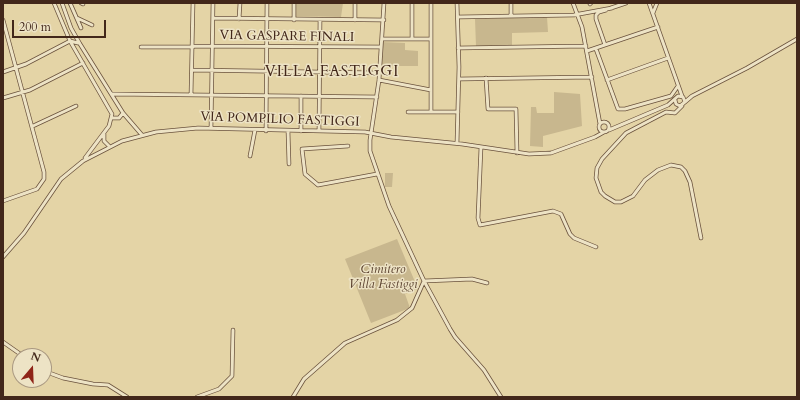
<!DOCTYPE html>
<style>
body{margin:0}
#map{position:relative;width:800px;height:400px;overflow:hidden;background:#e4d4a6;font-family:Cardo,serif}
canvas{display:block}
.frame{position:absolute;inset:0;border:4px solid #42271a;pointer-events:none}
.north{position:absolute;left:12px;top:348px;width:40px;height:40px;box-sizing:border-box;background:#ede3c5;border:1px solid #a99881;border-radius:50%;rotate:19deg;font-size:11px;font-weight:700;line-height:16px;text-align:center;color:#42271a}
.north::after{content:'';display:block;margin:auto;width:14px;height:18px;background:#8f2418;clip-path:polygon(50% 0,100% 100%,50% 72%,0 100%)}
.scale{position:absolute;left:12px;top:20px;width:94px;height:18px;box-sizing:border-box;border:2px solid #42271a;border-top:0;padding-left:5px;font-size:12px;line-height:14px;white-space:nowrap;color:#42271a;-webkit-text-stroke:3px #ede3c5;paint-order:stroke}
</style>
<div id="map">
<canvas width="800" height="400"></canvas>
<div class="frame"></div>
<div class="north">N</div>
<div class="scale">200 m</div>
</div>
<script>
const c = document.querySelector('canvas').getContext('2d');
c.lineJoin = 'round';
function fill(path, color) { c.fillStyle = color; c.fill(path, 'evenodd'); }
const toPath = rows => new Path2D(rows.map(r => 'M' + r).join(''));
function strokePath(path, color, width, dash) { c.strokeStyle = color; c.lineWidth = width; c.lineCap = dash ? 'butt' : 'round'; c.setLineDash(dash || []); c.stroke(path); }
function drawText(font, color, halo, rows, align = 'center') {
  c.font = font + ' Cardo,serif'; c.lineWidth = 3; c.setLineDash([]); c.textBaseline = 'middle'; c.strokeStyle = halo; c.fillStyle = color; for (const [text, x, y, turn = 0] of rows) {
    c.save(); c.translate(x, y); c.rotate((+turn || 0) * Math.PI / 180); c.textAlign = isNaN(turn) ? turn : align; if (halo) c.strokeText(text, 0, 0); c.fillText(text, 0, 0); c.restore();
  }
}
const green = toPath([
 [296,3,343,3,341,17,296,16],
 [547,17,548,32,512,33,512,46,476,46,475,19],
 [382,42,405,43,405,50,418,51,418,66,381,66],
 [554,92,580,94,582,126,543,136,543,147,530,146,531,107,536,107,537,113,554,113],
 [385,173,393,173,392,187,385,187],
 [397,239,418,289,405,294,410,308,371,323,345,259]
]);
const minor = toPath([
 [54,3,70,41,112,114,109,126,85,158],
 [62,3,71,28,80,44,123,113,142,135],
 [70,3,81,28],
 [81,3,83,4],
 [384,3,379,80,370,140,370,151,389,206,424,281,450,329,455,337,484,370,501,397],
 [412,3,412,39],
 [431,3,431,112],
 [457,3,459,67,457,143],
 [511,3,511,16],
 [573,3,582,27,600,124],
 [649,3,682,96],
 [590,4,591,3],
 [611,8,626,3],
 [653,13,657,3],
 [458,17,574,15,612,8],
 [77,18,92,25],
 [213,18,384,20],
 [239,19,240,3],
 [3,20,44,172,44,179,37,189,3,201],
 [294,20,294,3],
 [355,20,355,3],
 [382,39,431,39],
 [605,45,596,19,596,15,599,12,606,10],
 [192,46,381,47],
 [141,47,193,47],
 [458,48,586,46],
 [596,49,618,109,625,109,671,96,678,86],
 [587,51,658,27],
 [192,70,379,73],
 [3,72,26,64,70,41,78,43],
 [486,78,488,109,516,109,517,153],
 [459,79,592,77],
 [379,80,431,90],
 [607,80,668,58],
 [112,94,377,97],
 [191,95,193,3],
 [301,96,301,131],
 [3,98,30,90,83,63],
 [685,102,692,96,747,68,797,39],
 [682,106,675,113,666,112,626,133,602,159,597,168,596,178,601,192,605,196,615,202,621,202,633,196,645,180,658,170,671,165,681,167,685,171,690,182,701,238],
 [408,112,458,112],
 [112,118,119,118,123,113],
 '599 127a5 5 0 1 1 10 0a5 5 0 1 1-10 0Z',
 [33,126,76,106],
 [211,128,213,3],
 [319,130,320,20],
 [609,130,668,105,678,96,683,97,685,102,680,106,676,104,675,100],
 [266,131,267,3],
 [288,131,289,164],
 [104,134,104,141,109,146],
 [348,146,302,149,305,174,318,185,377,174],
 [481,147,478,218,480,225,553,211,561,214,570,234,574,238,596,247],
 [250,156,255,130],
 [3,257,24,233,61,179,83,161,122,141,156,132,198,128,365,132,391,137,462,144,529,154,551,153,595,137,604,132],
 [424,281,472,279,487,283],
 [3,342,23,356],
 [44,371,63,378,93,384,108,385,127,397],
 [197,397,219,389,232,376,233,330],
 [293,397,304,379,345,343,397,320,412,308,424,281]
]);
const streetNames = [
 ["VIA GASPARE FINALI",287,37,1],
 ["VIA POMPILIO FASTIGGI",280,120,2]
];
const parkNames = [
 ["Cimitero",383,270],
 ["Villa Fastiggi",383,285]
];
const quarterNames = [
 ["VILLA FASTIGGI",332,73]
];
fill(green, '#c8b78e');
strokePath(minor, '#6a523d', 4.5);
strokePath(minor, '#ede3c5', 3);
drawText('13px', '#42271a', '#ede3c5', streetNames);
drawText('italic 13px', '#5d4431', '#ede3c5', parkNames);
c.letterSpacing = '1px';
drawText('15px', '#42271a', '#ede3c5', quarterNames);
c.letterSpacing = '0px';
</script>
